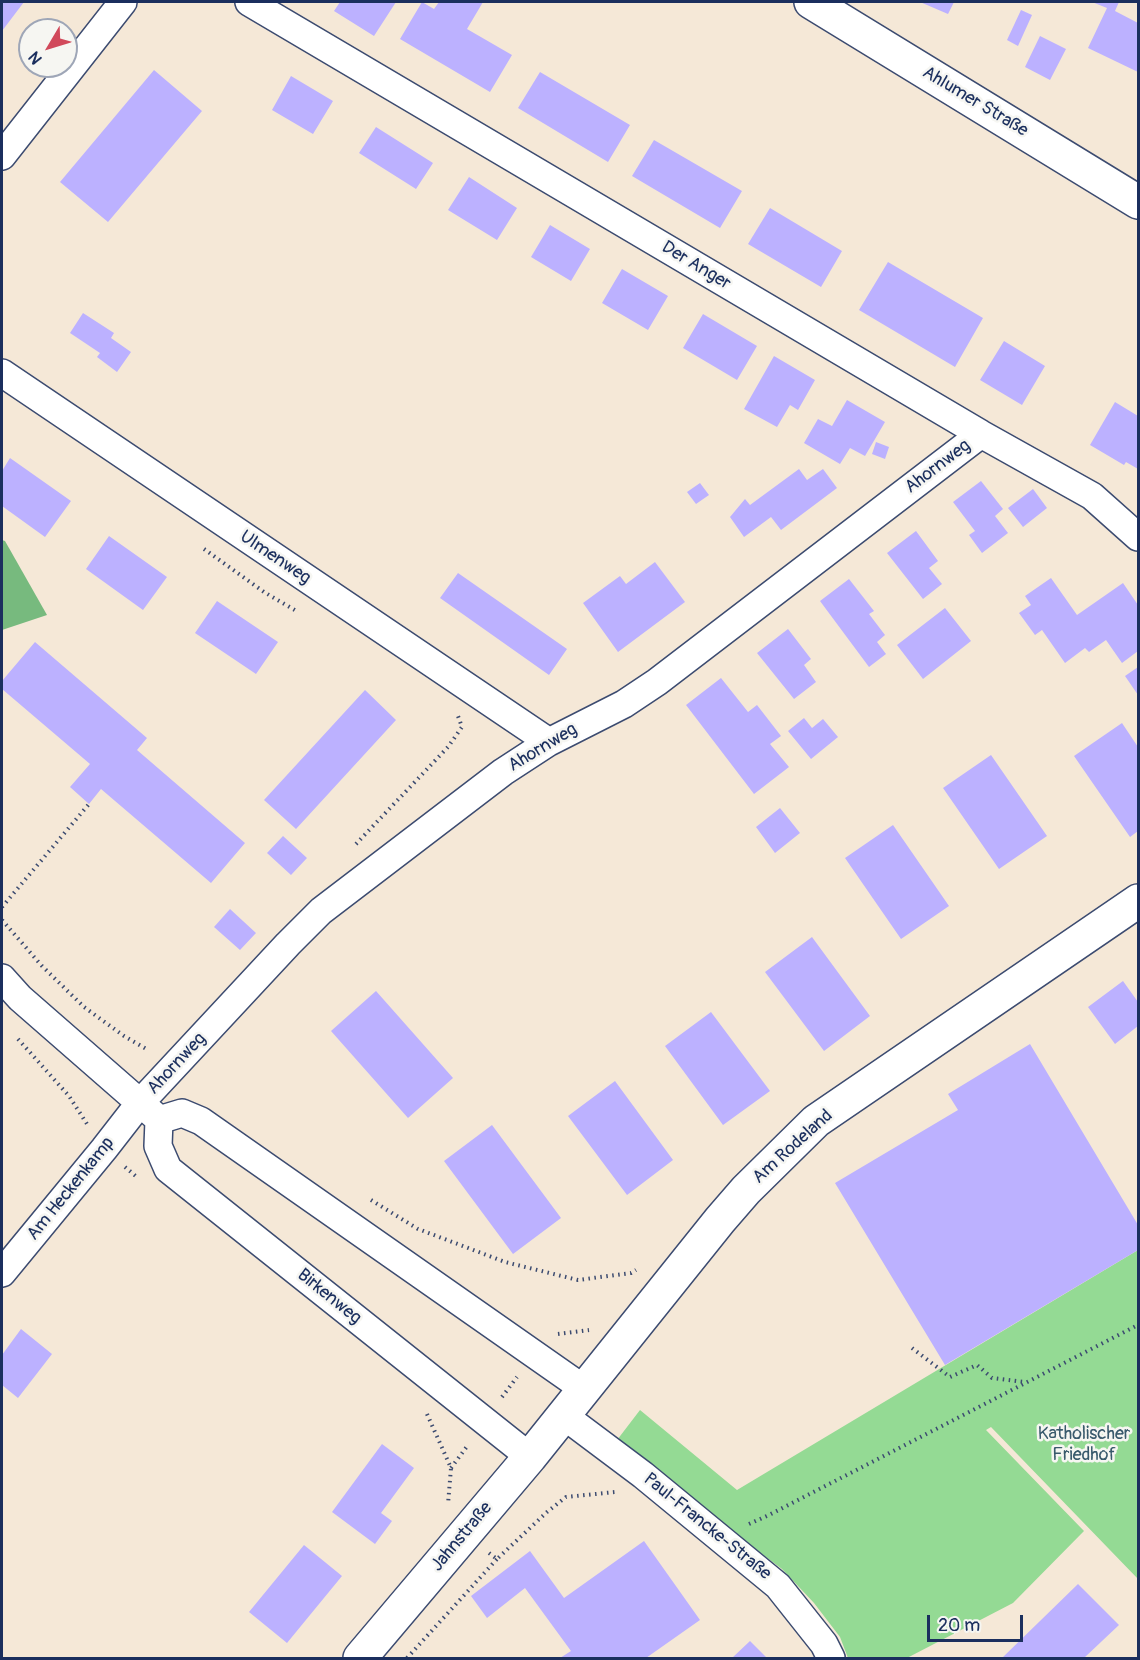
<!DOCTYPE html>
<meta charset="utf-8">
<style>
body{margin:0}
#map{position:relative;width:1140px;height:1660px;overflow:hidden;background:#f5e8d7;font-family:Pangolin,sans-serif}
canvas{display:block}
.frame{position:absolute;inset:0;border:3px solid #1b2f5e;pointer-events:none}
.north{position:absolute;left:18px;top:18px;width:60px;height:60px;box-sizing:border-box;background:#f6f6f2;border:2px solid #9ea6b7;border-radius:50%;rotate:232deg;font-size:16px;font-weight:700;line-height:24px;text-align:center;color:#1b2f5e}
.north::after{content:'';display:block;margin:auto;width:21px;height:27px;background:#d1495b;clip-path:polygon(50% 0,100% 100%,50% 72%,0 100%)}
.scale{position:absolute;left:927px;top:1615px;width:96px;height:27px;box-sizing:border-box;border:3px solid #1b2f5e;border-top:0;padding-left:8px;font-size:18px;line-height:21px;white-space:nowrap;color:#1b2f5e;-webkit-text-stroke:4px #f6f6f2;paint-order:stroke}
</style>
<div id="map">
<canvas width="1140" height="1660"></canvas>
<div class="frame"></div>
<div class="north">N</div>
<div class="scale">20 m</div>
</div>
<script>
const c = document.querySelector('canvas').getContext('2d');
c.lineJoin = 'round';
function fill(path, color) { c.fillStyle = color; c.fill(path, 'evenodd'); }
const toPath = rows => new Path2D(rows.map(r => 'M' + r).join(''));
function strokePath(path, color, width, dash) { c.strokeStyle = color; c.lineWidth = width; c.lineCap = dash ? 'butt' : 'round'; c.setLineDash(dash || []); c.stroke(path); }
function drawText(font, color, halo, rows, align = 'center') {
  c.font = font + ' Pangolin,sans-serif'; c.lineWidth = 5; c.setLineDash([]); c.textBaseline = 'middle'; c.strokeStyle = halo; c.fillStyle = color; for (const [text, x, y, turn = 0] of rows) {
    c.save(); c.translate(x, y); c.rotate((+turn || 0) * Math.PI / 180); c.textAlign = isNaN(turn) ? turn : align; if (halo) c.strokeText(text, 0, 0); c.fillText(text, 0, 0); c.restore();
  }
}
const green = toPath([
 [1138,1250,1138,1579,991,1427,986,1430,1084,1531,1013,1603,907,1658,848,1658,840,1637,814,1603,782,1569,614,1444,640,1410,737,1490]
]);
const forest = toPath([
 [2,540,5,541,47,615,2,630]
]);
const building = toPath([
 [2,2,24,2,2,31],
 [340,2,396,2,374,36,334,11],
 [422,2,434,9,439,2,483,2,467,29,512,55,490,92,400,39],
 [920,2,954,2,948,14],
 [1092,2,1119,2,1115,11,1138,23,1138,72,1088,48,1107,8],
 [1021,10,1032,15,1018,46,1007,40],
 [1040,36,1066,49,1050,80,1025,67],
 [154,70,202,111,108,222,60,182],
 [540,72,630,125,608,162,518,108],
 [291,76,333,101,313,134,272,110],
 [376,127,433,163,416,189,359,153],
 [654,140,742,191,720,228,632,176],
 [469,177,517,208,497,240,448,210],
 [770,208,842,251,821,287,748,244],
 [550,225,590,249,571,281,531,257],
 [888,262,983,318,955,367,859,310],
 [622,269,668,296,648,330,602,303],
 [83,313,114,333,111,338,131,352,117,372,97,357,100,353,70,333],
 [703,314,757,346,737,380,683,348],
 [1004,341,1045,366,1022,405,980,380],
 [774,356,815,380,798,410,790,405,777,427,744,409],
 [847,400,885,422,865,456,850,448,840,464,804,443,818,419,832,426],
 [1115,402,1138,416,1138,469,1126,462,1124,465,1090,445],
 [876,442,889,447,885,459,872,454],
 [10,458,71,501,45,537,2,506,2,471],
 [799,469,807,480,823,469,837,488,781,530,771,517,744,537,730,517,745,499,750,505],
 [981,481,1003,509,995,516,1008,533,982,553,969,535,975,531,953,502],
 [700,483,709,495,696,504,687,492],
 [1033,489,1047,508,1023,527,1008,508],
 [916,531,938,561,929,568,942,584,923,599,887,553],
 [109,536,167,577,143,610,86,569],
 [655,562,685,602,618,652,583,603,620,576,626,584],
 [458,573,567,649,549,675,440,598],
 [1051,578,1077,615,1123,583,1138,605,1138,651,1122,663,1106,640,1089,652,1085,648,1065,663,1042,630,1035,635,1019,613,1031,605,1025,596],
 [849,579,874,611,869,614,885,635,877,642,886,654,869,667,820,601],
 [217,601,278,642,256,674,195,633],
 [945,608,971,641,923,679,897,645],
 [788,629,811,659,804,665,816,682,794,699,757,653],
 [35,642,147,738,137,750,245,843,211,883,101,789,89,804,70,787,90,764,2,689,2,681],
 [1138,667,1138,695,1125,676],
 [721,678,748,712,757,705,781,736,770,744,789,767,754,794,686,705],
 [365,690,396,720,296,829,264,800],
 [804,718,812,728,823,719,838,737,811,759,788,731],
 [1122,723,1138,747,1138,831,1130,837,1074,756],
 [991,755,1047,836,999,869,943,788],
 [780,808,800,833,775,853,756,827],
 [893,825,949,906,901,939,845,858],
 [283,836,307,858,291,875,267,853],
 [230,909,256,933,240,950,214,927],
 [812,937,870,1016,824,1051,765,972],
 [1123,981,1138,1002,1138,1026,1115,1044,1088,1007],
 [376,991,453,1078,408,1118,331,1031],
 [711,1012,770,1091,723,1125,665,1046],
 [1030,1044,1138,1225,1138,1250,945,1365,835,1183,958,1110,948,1094],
 [615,1081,673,1160,627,1195,568,1116],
 [492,1125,561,1218,513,1254,444,1161],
 [21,1329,52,1354,18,1398,2,1385,2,1355],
 [382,1444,414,1468,381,1513,392,1521,375,1544,332,1512],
 [644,1541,700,1620,646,1658,560,1658,571,1651,525,1588,487,1618,471,1596,530,1551,564,1598],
 [304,1545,342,1576,287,1643,249,1612],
 [1078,1584,1119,1625,1084,1658,1002,1658],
 [750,1641,767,1658,732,1658]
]);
const path = toPath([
 [204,549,264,592,298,612],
 [356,844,448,747,462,727,458,716],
 [2,907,89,804],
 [2,920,42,966,84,1007,124,1036,148,1050],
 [18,1039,69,1096,87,1124],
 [125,1167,138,1178],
 [371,1200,418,1229,505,1262,578,1280,631,1273,636,1270],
 [558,1334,589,1330],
 [912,1348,950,1377,977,1365,992,1378,1025,1382],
 [502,1397,517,1377],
 [427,1414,451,1468,448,1504],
 [451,1468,468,1445],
 [749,1524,769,1515,1138,1325],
 [489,1553,497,1559,547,1512,566,1497,615,1492],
 [407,1658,497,1559]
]);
const street = toPath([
 [249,2,981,434,1092,496,1138,537],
 [2,156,123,2],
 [2,373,549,742],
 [2,978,20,998,154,1115],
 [159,1120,158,1146,168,1169,530,1457],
 [159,1120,182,1113,201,1121,584,1389],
 [2,1273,104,1149,139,1104,288,944,321,911,503,772,549,742,624,704,657,682,981,434],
 [563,1415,643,1475,778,1586,824,1644,831,1658]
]);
const secondary = toPath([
 [811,2,1138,202],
 [360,1658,530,1457,720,1220,746,1190,816,1121,1138,901]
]);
const streetNames = [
 ["Ahlumer Straße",975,102,31],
 ["Der Anger",696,266,31],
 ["Ahornweg",938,467,-37],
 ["Ulmenweg",275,558,34],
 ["Ahornweg",543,748,-31],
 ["Ahornweg",177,1064,-47],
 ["Am Rodeland",793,1147,-42],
 ["Am Heckenkamp",71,1189,-51],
 ["Birkenweg",329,1297,39],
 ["Paul-Francke-Straße",707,1527,39],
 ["Jahnstraße",462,1537,-50]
];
const parkNames = [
 ["Katholischer",1084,1434],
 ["Friedhof",1084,1455]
];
fill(green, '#94da94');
fill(forest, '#77ba7e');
fill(building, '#bcb1ff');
strokePath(street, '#3c4b70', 30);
strokePath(secondary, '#3c4b70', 36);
strokePath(path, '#3c4b70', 4, [1.5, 4.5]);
strokePath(street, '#fff', 27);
strokePath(secondary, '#fff', 33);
drawText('18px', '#1b2f5e', '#f6f6f2', streetNames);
drawText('18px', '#395a6c', '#f6f6f2', parkNames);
</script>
